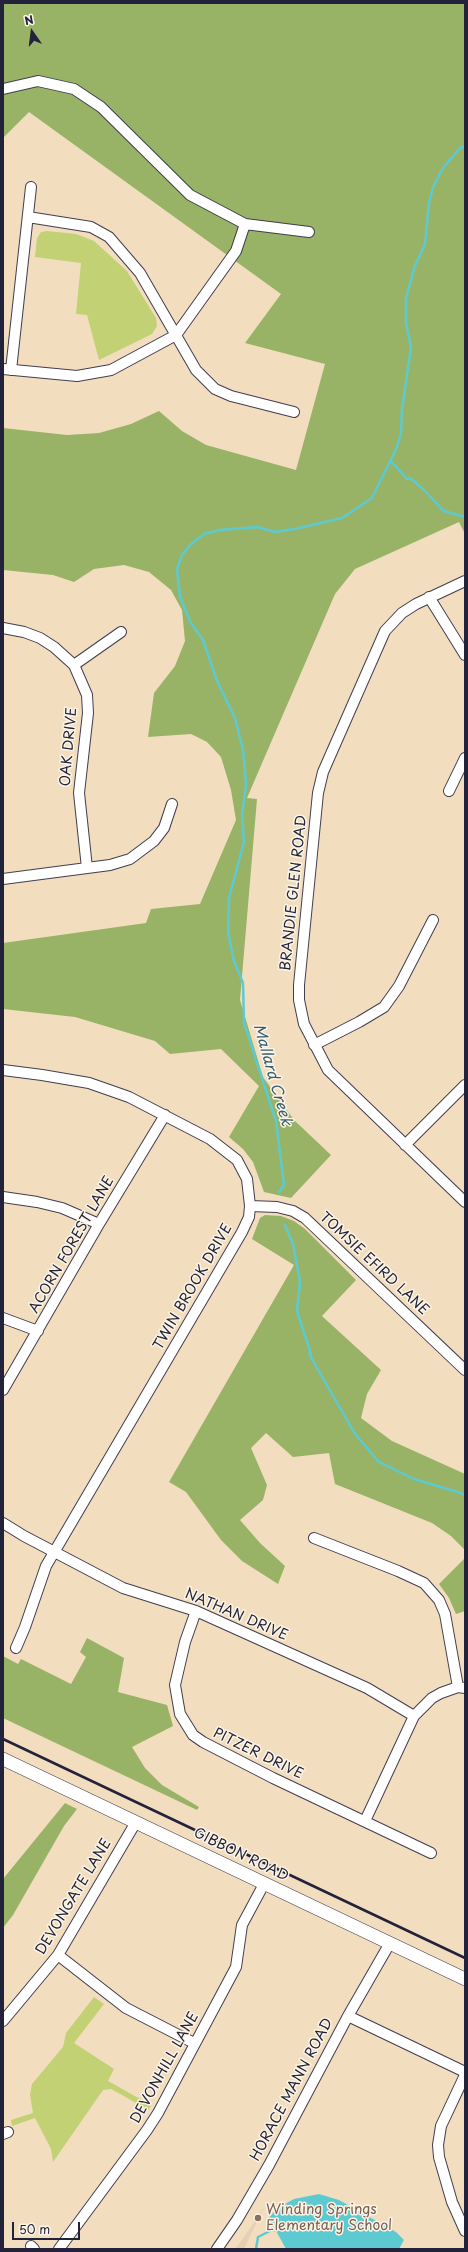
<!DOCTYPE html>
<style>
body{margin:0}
#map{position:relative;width:468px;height:2252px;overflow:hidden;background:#f3ddbf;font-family:"Playpen Sans",sans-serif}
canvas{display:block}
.frame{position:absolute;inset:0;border:4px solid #22223b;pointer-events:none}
.north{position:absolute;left:12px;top:12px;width:40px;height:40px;-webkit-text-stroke:3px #fcf5e5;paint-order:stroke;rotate:346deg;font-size:11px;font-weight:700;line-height:16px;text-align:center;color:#22223b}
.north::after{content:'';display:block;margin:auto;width:14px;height:18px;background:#22223b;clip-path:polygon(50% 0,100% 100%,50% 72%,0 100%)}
.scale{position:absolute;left:12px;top:2222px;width:68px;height:18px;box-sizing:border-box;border:2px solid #22223b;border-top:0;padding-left:5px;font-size:12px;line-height:14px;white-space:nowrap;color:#22223b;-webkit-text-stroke:3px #fcf5e5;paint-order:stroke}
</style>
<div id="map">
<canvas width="468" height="2252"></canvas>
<div class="frame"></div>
<div class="north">N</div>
<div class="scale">50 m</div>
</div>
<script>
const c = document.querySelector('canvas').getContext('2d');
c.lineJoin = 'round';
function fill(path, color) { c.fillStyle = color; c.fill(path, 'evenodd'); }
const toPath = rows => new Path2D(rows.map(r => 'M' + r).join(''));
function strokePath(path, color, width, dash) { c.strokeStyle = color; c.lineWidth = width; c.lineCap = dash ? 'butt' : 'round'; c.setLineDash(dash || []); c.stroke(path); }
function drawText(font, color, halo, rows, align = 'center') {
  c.font = font + ' "Playpen Sans",sans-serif'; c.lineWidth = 3; c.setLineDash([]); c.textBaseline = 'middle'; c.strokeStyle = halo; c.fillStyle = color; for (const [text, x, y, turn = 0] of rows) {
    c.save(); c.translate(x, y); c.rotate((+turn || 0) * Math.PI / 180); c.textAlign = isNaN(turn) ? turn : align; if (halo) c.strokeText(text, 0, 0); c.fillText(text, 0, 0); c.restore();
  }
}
const built = toPath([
 [265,2205,244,2249,235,2249,249,2230]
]);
const green = toPath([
 [47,231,76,234,94,241,127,271,156,318,157,326,152,334,99,360,87,315,76,314,81,263,35,257,37,238,41,232],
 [94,1997,104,2004,74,2043,114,2069,108,2081,151,2105,149,2110,111,2089,103,2090,53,2162,51,2149,35,2118,12,2126,11,2120,33,2113,30,2095,32,2084,63,2047,66,2033]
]);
const forest = toPath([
 [3,3,465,3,465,534,459,522,355,569,335,594,247,798,257,799,240,1000,263,1077,294,1120,331,1155,291,1198,264,1192,253,1162,243,1149,229,1137,259,1086,221,1049,170,1054,155,1041,75,1017,3,1009,3,943,146,923,151,909,200,904,236,820,231,790,221,757,207,742,191,734,148,737,154,693,175,666,185,641,182,610,171,590,149,572,124,565,94,569,74,582,53,575,3,570,3,428,67,435,99,433,131,424,159,411,182,431,206,445,296,470,325,364,245,343,281,294,29,112,3,138],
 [265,1215,281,1216,294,1221,305,1229,356,1280,322,1316,381,1370,367,1394,361,1418,392,1441,465,1474,465,1550,451,1536,432,1523,335,1484,329,1453,293,1457,266,1433,251,1448,267,1485,263,1500,240,1520,260,1543,285,1566,278,1584,242,1561,221,1540,186,1492,169,1482,294,1265,252,1239,260,1218],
 [465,1558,465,1611,456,1614,449,1598,439,1584],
 [87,1638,124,1658,118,1692,167,1705,173,1726,132,1747,145,1768,162,1785,199,1807,197,1810,3,1718,3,1656,18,1664,21,1659,71,1684,86,1657,80,1652],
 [65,1803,77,1809,64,1826,13,1915,3,1928,3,1879]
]);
const water = toPath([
 [319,2194,339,2200,396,2232,404,2240,399,2249,286,2249,269,2218,276,2209,294,2199]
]);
const stream = toPath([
 [390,460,407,479,410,478,423,489,444,511,465,517],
 [279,1192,284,1185,276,1121,244,1023,243,983,234,961,228,932,229,898,244,842,242,815,246,784,243,750,235,718,217,681,203,640,191,623,180,597,177,569,182,555,190,545,204,534,220,530,257,527,276,532,299,528,342,518,372,498,397,447,401,433,402,409,411,347,406,323,406,298,415,266,425,244,429,203,433,187,443,168,460,148,465,146],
 [285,1225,293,1244,300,1282,297,1311,311,1354,309,1354,355,1434,379,1462,414,1479,461,1493,465,1496],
 [256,2249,258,2237,272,2230,279,2231]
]);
const minor = toPath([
 [3,89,38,81,74,89,101,107,190,195,245,224,309,232],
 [28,217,91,227,109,237,140,273,196,370,215,389,231,396,294,412],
 [3,369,77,376,111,370,176,335,236,251,245,224],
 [11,370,31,187],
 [465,581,416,604,402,613,385,631,323,772,318,793,299,985,299,1000,304,1024,328,1070,465,1202],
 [429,597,465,655],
 [3,628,24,632,40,638,54,647,74,665,87,695,88,713,79,793,87,868],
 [74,665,121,632],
 [449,791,465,758],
 [3,879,110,865,130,859,154,841,164,828,172,804],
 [314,1045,359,1022,384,1007,399,986,433,920],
 [3,1070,42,1075,89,1083,129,1097,210,1139,237,1160,247,1179,250,1206,249,1217,242,1232,46,1566,25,1627,16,1648],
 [405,1145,465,1085],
 [3,1197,37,1202,62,1208,99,1224],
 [250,1206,277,1207,293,1211,305,1218,465,1370],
 [3,1318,38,1331],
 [3,1390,99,1224,165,1115],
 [3,1523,24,1536,123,1588,196,1611,367,1688,414,1716],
 [314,1538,398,1571,424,1583,439,1600,445,1614,458,1687],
 [196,1611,185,1642,175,1685,180,1714,193,1735,203,1742,273,1778,431,1853],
 [365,1821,414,1716,432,1698,441,1693,458,1687,465,1688],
 [58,1955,126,2008,194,2043],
 [348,2016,465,2072],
 [3,2021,58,1955,136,1822],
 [465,2075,441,2126,438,2145,439,2157,452,2202,465,2231],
 [3,2134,8,2132],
 [31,2246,34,2249],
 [59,2249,147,2130,158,2113,236,1967,242,1925,264,1884],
 [217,2249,237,2220,269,2165,348,2016,390,1943]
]);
const secondary = toPath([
 [3,1759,465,1979]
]);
const rail = toPath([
 [3,1739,465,1958]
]);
const markers = [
 [258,2218,4,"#8d6e63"]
];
const streetNames = [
 ["OAK DRIVE",69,747,-85],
 ["BRANDIE GLEN ROAD",294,893,-84],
 ["ACORN FOREST LANE",72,1245,-60],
 ["TOMSIE EFIRD LANE",374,1264,43],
 ["TWIN BROOK DRIVE",193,1287,-60],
 ["NATHAN DRIVE",236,1615,23],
 ["PITZER DRIVE",258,1754,26],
 ["GIBBON ROAD",241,1855,26],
 ["DEVONGATE LANE",74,1897,-59],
 ["DEVONHILL LANE",165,2068,-61],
 ["HORACE MANN ROAD",292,2090,-62]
];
const educationNames = [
 ["Winding Springs",266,2210],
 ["Elementary School",266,2226]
];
const waterNames = [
 ["Mallard Creek",272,1075,74]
];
fill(built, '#e7cfb6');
fill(green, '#c1d174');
fill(forest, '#98b366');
fill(water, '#5dcad1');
strokePath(stream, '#5dcad1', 2.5);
strokePath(minor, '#413e4f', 12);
strokePath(secondary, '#413e4f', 14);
strokePath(minor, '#fff', 10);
strokePath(secondary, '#fff', 13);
strokePath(rail, '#22223b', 2.5);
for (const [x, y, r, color] of markers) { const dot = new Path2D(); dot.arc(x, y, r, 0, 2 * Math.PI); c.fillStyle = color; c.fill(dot); strokePath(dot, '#fcf5e5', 1.5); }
drawText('14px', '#22223b', '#fcf5e5', streetNames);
drawText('14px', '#785e54', '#fcf5e5', educationNames, 'left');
drawText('italic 15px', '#375d70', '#fcf5e5', waterNames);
</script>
